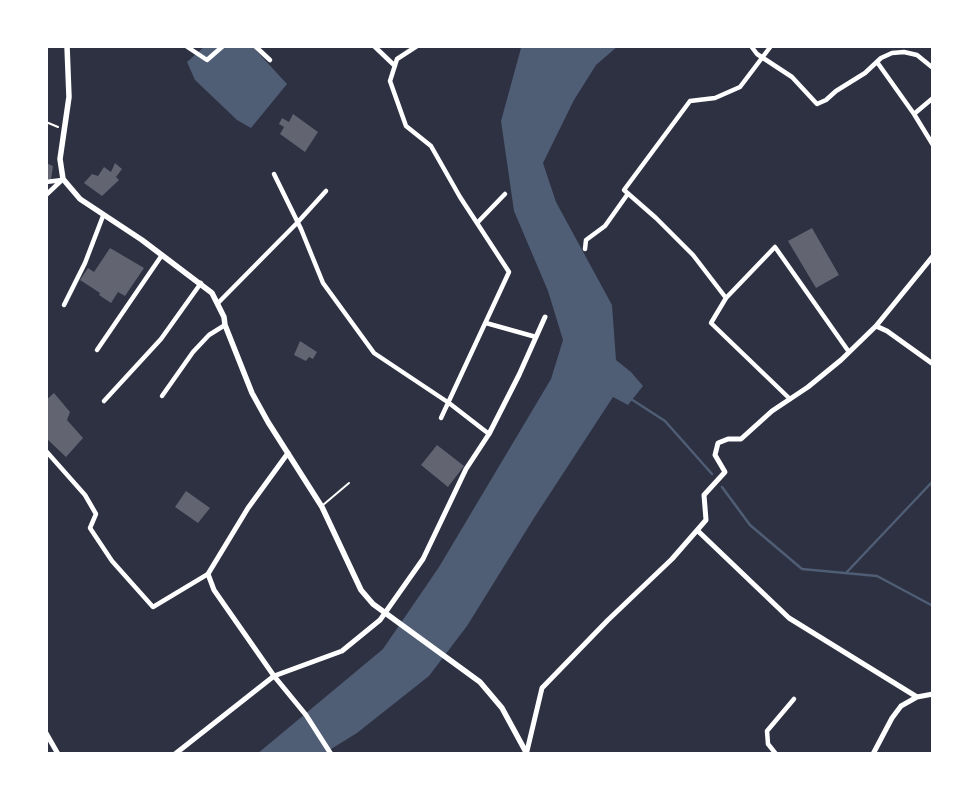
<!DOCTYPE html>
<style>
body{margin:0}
#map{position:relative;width:979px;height:800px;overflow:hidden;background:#2d3142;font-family:"Libre Baskerville",serif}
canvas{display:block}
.frame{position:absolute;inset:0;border:48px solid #fff;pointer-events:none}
</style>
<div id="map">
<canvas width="979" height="800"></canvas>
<div class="frame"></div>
</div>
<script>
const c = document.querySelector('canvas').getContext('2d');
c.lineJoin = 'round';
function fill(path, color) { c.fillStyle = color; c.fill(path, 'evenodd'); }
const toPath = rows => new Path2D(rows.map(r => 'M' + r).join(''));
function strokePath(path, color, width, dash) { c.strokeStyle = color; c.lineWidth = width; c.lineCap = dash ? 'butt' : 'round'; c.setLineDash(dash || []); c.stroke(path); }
const water = toPath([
 [205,46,252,46,287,84,251,128,237,120,195,80,187,62],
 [524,46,618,46,596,65,574,100,543,163,556,202,612,305,616,360,631,372,643,386,628,405,613,397,534,518,467,626,429,676,357,733,323,754,257,754,383,649,439,567,551,379,563,340,548,291,514,211,501,121,521,48]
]);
const stream = toPath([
 [631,399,665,421,712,474],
 [722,487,750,525,802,569,877,576,933,606],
 [846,573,933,481]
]);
const building = toPath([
 [293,114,318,132,305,152,280,134,284,127,279,124,282,118,289,122],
 [46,163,53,166,51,180,46,179],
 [115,163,122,169,116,177,119,180,102,196,84,183,92,174,98,176,104,167,111,172],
 [812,228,839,275,816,288,788,241],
 [110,248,144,268,125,296,118,292,111,303,99,295,100,293,80,280,88,268,94,272],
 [300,341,317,352,313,359,309,357,306,361,294,355],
 [54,393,70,412,67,420,83,438,66,457,46,438,46,400],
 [437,445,464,466,448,487,421,465],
 [186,491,210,508,198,523,175,507]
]);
const path = toPath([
 [46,122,58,127]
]);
const service = toPath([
 [323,505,349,483]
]);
const minor = toPath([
 [186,46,207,60,223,46],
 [255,46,270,60],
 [374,46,395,66],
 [417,46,397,59,390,81,406,126,431,146,460,197,509,272,441,418],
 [751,46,757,54,792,77,817,104,826,100,836,91,865,73,881,58,892,53,904,52,917,55,933,68],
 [771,46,740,87,715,98,690,101,624,190,656,218,693,255,726,298,775,247,849,352],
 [877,62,914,114],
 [933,98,914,114,933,145],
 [274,174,301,229,323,283,374,353,449,403,489,434],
 [46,182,62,180],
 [46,195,63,179],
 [477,223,505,194],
 [585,249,586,240,605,226,627,195],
 [726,298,711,323,790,399],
 [218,303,297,223,326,191],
 [64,305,85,263,103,216],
 [486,323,536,337],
 [97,350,162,255],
 [162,396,193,352,209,335,225,325],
 [104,401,161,339,201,283],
 [46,451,85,495,96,514,90,528,112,561,153,607,208,574],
 [776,754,768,744,767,731,794,699]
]);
const tertiary = toPath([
 [876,326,933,256],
 [288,453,248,508,208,574,214,590,274,676,306,715,331,754],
 [698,531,789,618,917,697],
 [46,733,58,754],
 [527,751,542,688,608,620,672,559,706,520,704,495,725,472,715,455,718,443,728,439,741,439,772,411,808,387,841,360,876,326,887,331,933,364],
 [175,754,274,676,342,651,380,620,423,559,466,469,489,434,519,375,545,317],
 [873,754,892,718,901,706,917,697,933,694]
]);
const secondary = toPath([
 [67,46,69,97,60,159,63,179,80,199,142,240,212,293,224,317,225,325,252,393,268,422,322,507,361,590,373,604,480,682,502,708,527,754]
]);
fill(water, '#4f5d75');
strokePath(stream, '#4f5d75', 2.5);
fill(building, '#626471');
strokePath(path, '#fff', 2);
strokePath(service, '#fff', 2);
strokePath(minor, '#fff', 4.5);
strokePath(tertiary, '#fff', 5);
strokePath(secondary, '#fff', 5.5);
</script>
